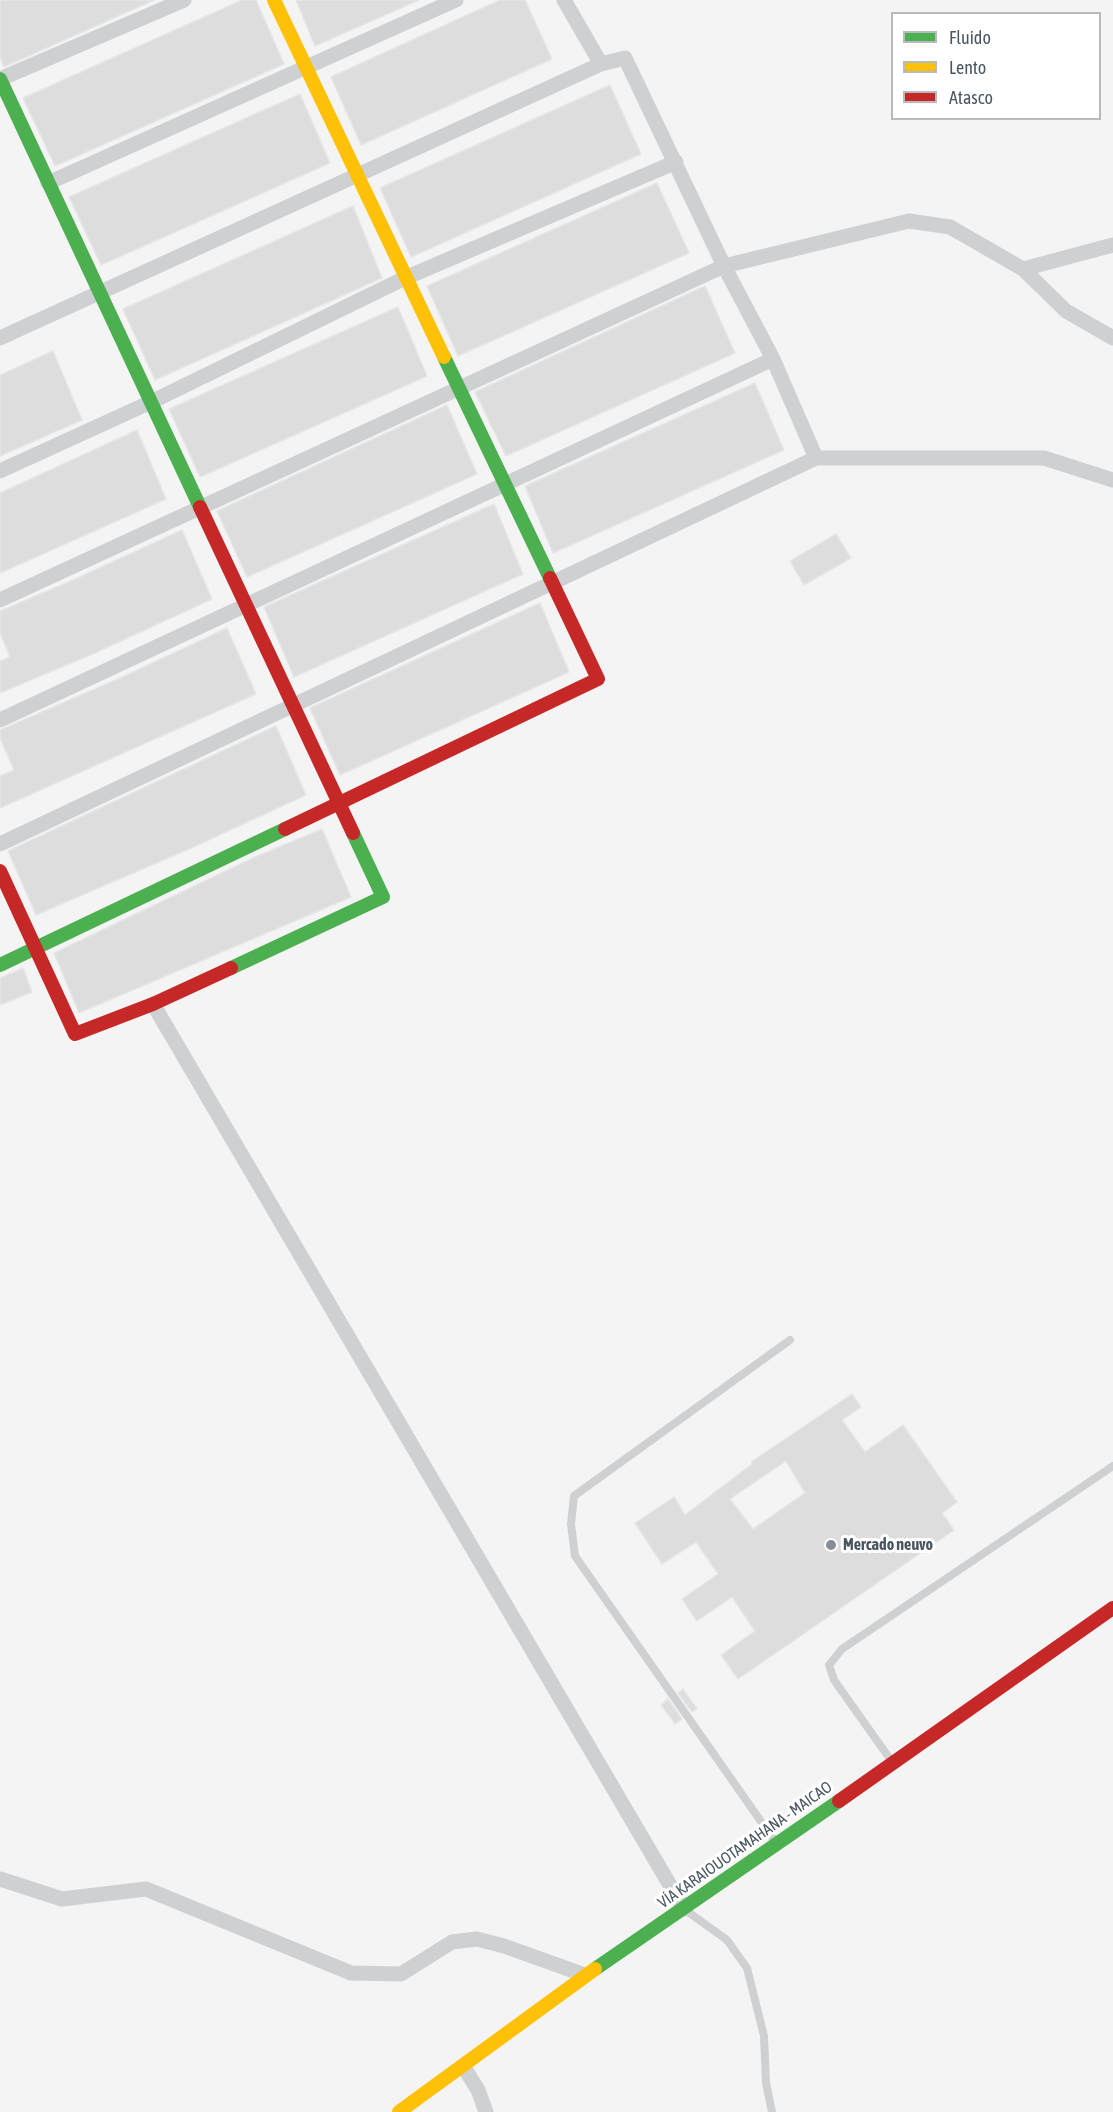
<!DOCTYPE html>
<meta charset="utf-8">
<style>
body{margin:0}
#map{position:relative;width:1113px;height:2112px;overflow:hidden;background:#f4f4f4;font-family:"Asap Condensed",sans-serif}
canvas{display:block}
.legend{position:absolute;left:891px;top:12px;width:210px;height:108px;box-sizing:border-box;background:#fff;border:2px solid #b7bbc0;margin:0;padding:8px 10px;list-style:none;font-size:18px;color:#4a5661}
.legend li{display:flex;align-items:center;gap:12px;height:30px}
.legend b{width:30px;border:2px solid #b7bbc0}
</style>
<div id="map">
<canvas width="1113" height="2112"></canvas>
<ul class="legend">
<li><b style="height:8px;background:#4caf50"></b>Fluido</li>
<li><b style="height:8px;background:#ffc107"></b>Lento</li>
<li><b style="height:8px;background:#c62828"></b>Atasco</li>
</ul>
</div>
<script>
const c = document.querySelector('canvas').getContext('2d');
c.lineJoin = 'round';
function fill(path, color) { c.fillStyle = color; c.fill(path, 'evenodd'); }
const toPath = rows => new Path2D(rows.map(r => 'M' + r).join(''));
function strokePath(path, color, width, dash) { c.strokeStyle = color; c.lineWidth = width; c.lineCap = dash ? 'butt' : 'round'; c.setLineDash(dash || []); c.stroke(path); }
function drawText(font, color, halo, rows, align = 'center') {
  c.font = font + ' "Asap Condensed",sans-serif'; c.lineWidth = 6; c.setLineDash([]); c.textBaseline = 'middle'; c.strokeStyle = halo; c.fillStyle = color; for (const [text, x, y, turn = 0] of rows) {
    c.save(); c.translate(x, y); c.rotate((+turn || 0) * Math.PI / 180); c.textAlign = isNaN(turn) ? turn : align; if (halo) c.strokeText(text, 0, 0); c.fillText(text, 0, 0); c.restore();
  }
}
const building = toPath([
 [0,0,154,0,4,67,0,56,0,0],
 [242,0,256,0,284,64,55,166,23,98,242,0],
 [296,0,419,0,315,46,296,0],
 [500,0,525,0,552,59,361,145,331,77,500,0],
 [610,85,641,154,411,257,380,188,610,85],
 [300,94,330,163,101,265,69,197,300,94],
 [657,183,689,253,458,356,427,286,657,183],
 [353,206,382,278,155,380,123,309,353,206],
 [705,286,735,353,506,456,475,392,705,286],
 [398,307,427,376,200,477,169,409,398,307],
 [53,351,82,420,0,456,0,375,53,351],
 [755,383,784,450,553,553,525,486,755,383],
 [447,405,477,474,247,577,217,511,447,405],
 [137,430,166,499,0,573,0,493,137,430],
 [494,504,523,574,294,677,264,607,494,504],
 [182,530,212,599,95,653,0,693,0,661,10,657,0,633,0,611,73,580,182,530],
 [836,534,851,558,804,585,790,561,836,534],
 [540,603,569,672,340,775,310,708,540,603],
 [227,628,256,694,0,808,0,776,14,770,0,738,0,730,118,679,227,628],
 [276,726,306,795,189,849,36,915,8,851,276,726],
 [322,829,351,897,79,1013,54,953,255,857,322,829],
 [23,968,32,992,0,1005,0,978,23,968],
 [852,1394,861,1407,842,1420,865,1452,903,1425,957,1502,942,1513,954,1530,738,1679,721,1655,755,1631,732,1597,697,1621,682,1599,718,1574,696,1542,662,1564,635,1523,674,1497,685,1515,752,1464,751,1462,852,1394],
 [786,1461,805,1493,753,1529,730,1499,786,1461],
 [683,1689,697,1709,692,1712,678,1693,683,1689],
 [668,1699,682,1719,675,1724,661,1705,668,1699]
]);
const lane = toPath([
 [890,1759,834,1680,829,1665,842,1649,1113,1466],
 [774,1840,575,1556,571,1524,574,1496,790,1340],
 [688,1912,727,1940,747,1968,764,2036,766,2083,772,2112]
]);
const street = toPath([
 [564,0,601,64,625,58,724,266,773,359,816,458],
 [0,79,184,0],
 [48,183,456,0],
 [1023,269,1066,311,1113,338],
 [0,338,601,64],
 [0,471,151,402,405,278,676,162],
 [0,600,724,266,909,221,950,227,1023,269,1113,245],
 [0,720,773,359],
 [0,844,816,458,1044,458,1113,480],
 [153,1004,684,1909],
 [0,1879,62,1899,146,1889,351,1973,401,1974,452,1942,477,1939,504,1946,585,1975],
 [463,2066,478,2090,486,2112]
]);
const fast = toPath([
 [0,79,200,507],
 [444,357,550,578],
 [0,965,285,829],
 [231,968,383,897,353,833],
 [595,1969,839,1801]
]);
const slow = toPath([
 [274,0,444,357],
 [399,2112,595,1969]
]);
const jam = toPath([
 [200,507,353,833],
 [285,829,598,679,550,578],
 [0,871,75,1034,153,1004,231,968],
 [839,1801,1113,1608]
]);
const markers = [
 [831,1545,6,"#868d94"]
];
const poiNames = [
 ["Mercado neuvo",843,1545]
];
const streetNames = [
 ["VÍA KARAIOUOTAMAHANA - MAICAO",745,1845,-35]
];
fill(building, '#ddddde');
strokePath(building, '#e5e6e7', 1.5);
strokePath(lane, '#ced0d2', 8);
strokePath(street, '#ced0d2', 15);
strokePath(fast, '#4caf50', 14);
strokePath(slow, '#ffc107', 14);
strokePath(jam, '#c62828', 14);
for (const [x, y, r, color] of markers) { const dot = new Path2D(); dot.arc(x, y, r, 0, 2 * Math.PI); c.fillStyle = color; c.fill(dot); strokePath(dot, '#fff', 2); }
drawText('bold 16px', '#4a5661', '#fff', poiNames, 'left');
drawText('16px', '#4a5661', '#fff', streetNames);
</script>
